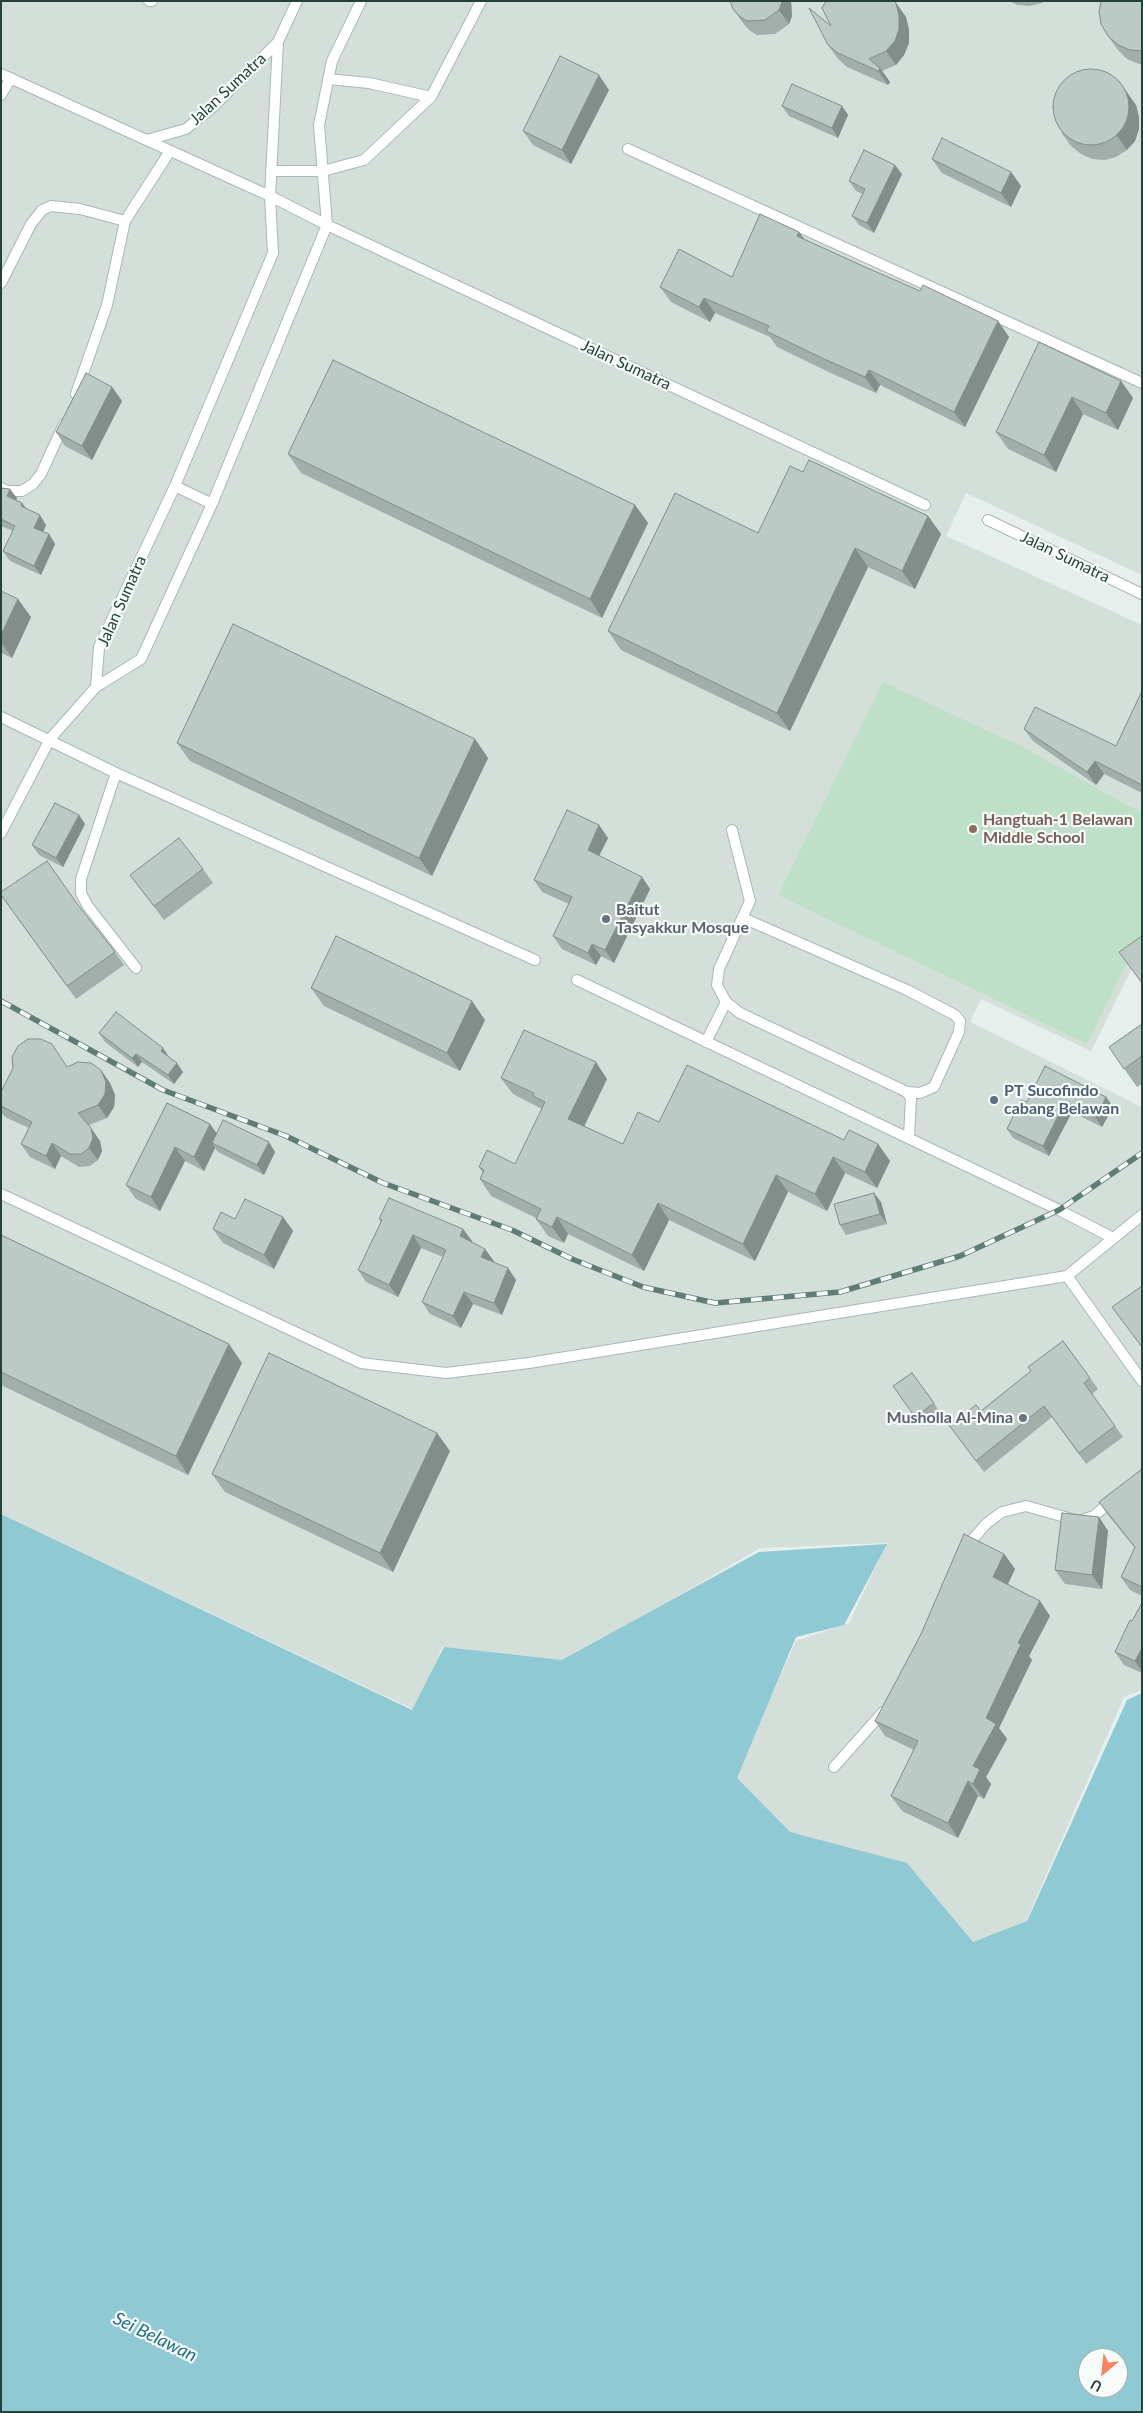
<!DOCTYPE html>
<style>
body{margin:0}
#map{position:relative;width:1143px;height:2413px;overflow:hidden;background:#e6efeb;font-family:Lato,sans-serif}
canvas{display:block}
.frame{position:absolute;inset:0;border:2px solid #24423a;pointer-events:none}
.north{position:absolute;left:1078px;top:2348px;width:50px;height:50px;box-sizing:border-box;background:#f7fbf9;border:1px solid #a3b1ad;border-radius:50%;rotate:208deg;font-size:14px;font-weight:700;line-height:20px;text-align:center;color:#24423a}
.north::after{content:'';display:block;margin:auto;width:18px;height:22px;background:#f4845f;clip-path:polygon(50% 0,100% 100%,50% 72%,0 100%)}
</style>
<div id="map">
<canvas width="1143" height="2413"></canvas>
<div class="frame"></div>
<div class="north">U</div>
</div>
<script>
const c = document.querySelector('canvas').getContext('2d');
c.lineJoin = 'round';
function fill(path, color) { c.fillStyle = color; c.fill(path, 'evenodd'); }
const toPath = rows => new Path2D(rows.map(r => 'M' + r).join(''));
function strokePath(path, color, width, dash) { c.strokeStyle = color; c.lineWidth = width; c.lineCap = dash ? 'butt' : 'round'; c.setLineDash(dash || []); c.stroke(path); }
function drawText(font, color, halo, rows, align = 'center') {
  c.font = font + ' Lato,sans-serif'; c.lineWidth = 4.5; c.setLineDash([]); c.textBaseline = 'middle'; c.strokeStyle = halo; c.fillStyle = color; for (const [text, x, y, turn = 0] of rows) {
    c.save(); c.translate(x, y); c.rotate((+turn || 0) * Math.PI / 180); c.textAlign = isNaN(turn) ? turn : align; if (halo) c.strokeText(text, 0, 0); c.fillText(text, 0, 0); c.restore();
  }
}
const built = toPath([
 [1,1,1142,1,1142,575,966,493,946,536,1142,625,1142,948,1091,1051,981,999,970,1022,1142,1107,1142,1690,1124,1697,1026,1921,973,1945,908,1864,792,1836,733,1782,796,1641,849,1623,887,1543,760,1548,563,1663,442,1647,417,1711,1,1514]
]);
const green = toPath([
 [883,682,1025,748,1142,813,1142,932,1087,1044,778,895]
]);
const water = toPath([
 [1,1514,412,1710,444,1647,562,1660,759,1552,887,1544,844,1625,796,1637,737,1778,790,1832,907,1863,973,1942,1027,1921,1127,1700,1142,1693,1142,2412,1,2412],
 [1088,2358,1118,2358,1118,2388,1088,2388]
]);
const lane = toPath([
 [149,1,152,1],
 [1,74,270,196,327,225,925,505],
 [328,79,369,83,431,97],
 [1,95,11,78],
 [147,140,186,129,214,106,278,42],
 [628,149,1142,383],
 [271,171,323,171,364,160,431,97,481,1],
 [1,283,31,224,42,210,51,206,80,209,125,221],
 [76,394,107,305,125,221,170,151],
 [175,486,212,504],
 [1,488,7,491,22,491,33,484,41,474,64,424],
 [988,520,1142,594],
 [96,687,99,647,175,486,273,253,270,196,278,42,297,1],
 [1,717,116,773,535,960],
 [116,773,81,879,81,893,87,905,136,968],
 [732,830,750,901,719,969,717,985,726,1002,740,1013,907,1092,911,1098,909,1137],
 [1,833,50,739,96,687,141,659,212,504,327,225,319,125,332,61,361,1],
 [743,918,907,990,955,1015,960,1021,959,1032,934,1087,920,1093,907,1092],
 [577,980,1059,1210,1113,1238],
 [706,1042,726,1002],
 [1,1194,361,1363,446,1373,529,1363,1067,1276,1142,1215],
 [1067,1276,1142,1381],
 [965,1548,987,1523,1002,1512,1026,1506,1079,1521,1094,1516,1113,1499],
 [834,1767,883,1712]
]);
const rail = toPath([
 [1,1001,163,1090,286,1136,383,1183,512,1230,572,1259,643,1287,715,1303,840,1292,960,1256,1059,1210,1142,1153]
]);
const wall = toPath([
 [730,1,791,1,792,16,789,24,775,34,757,35,749,30,743,23,733,9],
 [894,1,906,17,909,30,909,43,904,55,896,65,882,71,890,82,888,85,847,67,838,59,828,45,831,26],
 [1008,1,1045,1,1042,3,1030,6,1018,5],
 [1142,1,1142,64,1139,64,1127,59,1118,50,1108,36],
 [609,90,571,164,533,145,523,131],
 [1136,105,1139,117,1139,129,1135,141,1127,150,1116,157,1105,160,1092,159,1081,154,1071,146,1061,132],
 [782,106,842,106,848,115,838,138,789,116],
 [932,159,1011,172,1021,186,1011,207,942,173],
 [902,174,874,233,859,225,852,216,863,194,856,191,849,181],
 [799,232,804,239,865,267,920,291,998,321,1009,337,965,427,880,385,876,393,835,375,777,347,770,337,715,313,710,322,671,302,660,287,732,277],
 [1039,342,1121,381,1133,398,1118,430,1083,414,1056,472,1008,449,996,432],
 [112,387,122,401,92,460,65,446,56,432],
 [288,454,635,505,648,523,602,618,301,473],
 [803,472,928,516,941,534,915,589,868,567,790,731,621,650,608,631,758,533],
 [1,488,17,498,16,500,46,525,43,532,49,534,55,544,41,575,10,561,3,551,13,531,1,526],
 [1,591,31,617,12,658,1,653],
 [1142,691,1142,793,1104,774,1096,785,1033,741,1024,729,1116,746],
 [475,739,488,758,432,876,190,761,177,743],
 [79,815,85,824,63,867,39,855,32,845],
 [599,825,608,838,599,856,642,877,650,889,614,963,601,956,596,965,562,949,553,936,569,904,542,892,534,880],
 [203,869,213,883,164,920,130,875],
 [1,895,115,952,124,965,76,999],
 [311,988,485,1020,460,1071,324,1006],
 [1142,1024,1142,1084,1137,1087,1109,1047],
 [99,1033,163,1048,168,1057,183,1072,174,1084,142,1062,138,1067,105,1042],
 [68,1067,101,1070,110,1083,115,1095,114,1107,107,1118,89,1125,100,1141,102,1151,98,1160,90,1166,79,1167,61,1156,55,1169,30,1157,21,1144,29,1128,5,1117,1,1112,1,1092],
 [501,1078,607,1079,584,1126,623,1144,659,1122,878,1144,890,1161,877,1188,845,1173,827,1211,788,1192,755,1261,669,1220,644,1271,568,1234,564,1243,548,1236,536,1219,536,1218,491,1196,480,1179,483,1173,479,1167,515,1164,542,1109,513,1094],
 [1106,1097,1113,1107,1102,1127,1072,1112,1049,1156,1013,1138,1007,1129,1027,1102],
 [167,1103,210,1124,216,1133,275,1152,264,1175,218,1152,215,1148,204,1171,185,1161,160,1211,136,1199,126,1185],
 [881,1202,887,1224,846,1235,840,1225],
 [283,1217,293,1231,274,1269,223,1243,213,1229,235,1219],
 [379,1219,463,1229,472,1241,471,1242,494,1261,493,1262,508,1268,516,1280,502,1315,473,1304,461,1328,430,1314,422,1302,443,1257,421,1248,398,1297,366,1282,358,1270,381,1222],
 [1,1235,242,1363,188,1475,1,1385],
 [1063,1341,1098,1389,1092,1394,1123,1437,1086,1464,1052,1417,984,1472,957,1436,981,1411,1031,1372],
 [912,1373,940,1412,922,1426,893,1386],
 [450,1451,393,1572,225,1492,212,1474],
 [1142,1469,1142,1596,1130,1590,1121,1577,1135,1548,1108,1515,1099,1502],
 [1099,1517,1108,1531,1102,1589,1065,1584,1055,1570],
 [1004,1554,1015,1569,1008,1584,1050,1616,1029,1656,1032,1660,999,1728,1007,1739,986,1777,991,1784,984,1799,978,1796,958,1838,902,1811,891,1796,914,1750,885,1736,875,1721],
 [1142,1603,1142,1673,1124,1665,1115,1652]
]);
const shadedWall = toPath([
 [782,1,791,1,792,16,789,24,779,10],
 [896,3,906,17,909,30,909,43,904,55,896,65,886,51],
 [880,68,890,82,888,85,878,71],
 [599,75,609,90,571,164,562,150],
 [1119,81,1136,105,1139,117,1139,129,1135,141,1127,150,1117,136],
 [842,106,848,115,838,138,832,128],
 [895,165,902,174,874,233,867,223],
 [1011,172,1021,186,1011,207,1001,193],
 [799,232,810,247,797,236],
 [704,298,715,313,710,322,699,307],
 [998,321,1009,337,965,427,954,412],
 [869,370,880,385,876,393,865,377],
 [1121,381,1133,398,1118,430,1106,413],
 [112,387,122,401,92,460,82,446],
 [1072,397,1083,414,1056,472,1044,455],
 [10,489,17,498,14,505,7,496],
 [22,503,29,512,21,506],
 [635,505,648,523,602,618,590,599],
 [40,515,46,525,41,537,34,528],
 [928,516,941,534,915,589,902,571],
 [49,534,55,544,41,575,34,566],
 [855,548,868,567,790,731,777,713],
 [18,599,31,617,12,658,1,642,1,635],
 [475,739,488,758,432,876,419,858],
 [1095,761,1104,774,1096,785,1087,772],
 [79,815,85,824,63,867,56,858],
 [599,825,608,838,596,862,588,850],
 [642,877,650,889,614,963,605,950],
 [592,944,601,956,596,965,588,953],
 [472,1001,485,1020,460,1071,447,1053],
 [163,1048,169,1057,161,1051],
 [136,1054,142,1062,138,1067,132,1058],
 [596,1062,607,1079,580,1135,568,1119],
 [177,1063,183,1072,174,1084,168,1075],
 [101,1070,110,1083,115,1095,114,1107,107,1118,98,1105],
 [1106,1097,1113,1107,1102,1127,1096,1118],
 [1065,1102,1072,1112,1049,1156,1043,1146],
 [210,1124,220,1138,212,1143,215,1148,204,1171,194,1157],
 [91,1128,100,1141,102,1151,98,1160,89,1148],
 [269,1142,275,1152,264,1175,257,1165],
 [52,1143,61,1156,55,1169,46,1156],
 [878,1144,890,1161,877,1188,865,1172],
 [175,1147,185,1161,160,1211,151,1197],
 [833,1157,845,1173,827,1211,815,1194],
 [776,1175,788,1192,755,1261,743,1244],
 [874,1193,881,1202,887,1224,880,1214],
 [658,1203,669,1220,644,1271,632,1255],
 [283,1217,293,1231,274,1269,264,1255],
 [557,1217,568,1234,564,1243,552,1227],
 [463,1229,472,1241,468,1249,460,1236],
 [413,1235,421,1248,398,1297,389,1285],
 [485,1249,494,1261,489,1269,481,1257],
 [508,1268,516,1280,502,1315,494,1303],
 [464,1292,473,1304,461,1328,453,1316],
 [229,1344,242,1363,188,1475,176,1456],
 [437,1433,450,1451,393,1572,380,1553],
 [1099,1517,1108,1531,1102,1589,1092,1575],
 [1004,1554,1015,1569,1004,1592,993,1577],
 [1040,1601,1050,1616,1029,1656,1032,1660,999,1728,1007,1739,986,1777,991,1784,984,1799,973,1784,973,1766,986,1718,1018,1643],
 [1142,1648,1142,1671,1135,1661],
 [968,1781,978,1796,958,1838,948,1823]
]);
const building = toPath([
 [730,1,782,1,782,2,779,10,765,20,747,21,739,16,733,9,730,1],
 [826,1,894,1,896,3,899,16,899,29,895,41,886,51,869,59,880,68,878,71,838,53,828,45,809,8,831,26,822,8,826,1],
 [1101,1,1142,1,1142,51,1130,50,1118,45,1108,36,1101,24,1099,11,1101,1],
 [560,56,599,75,562,150,523,131,560,56],
 '1053 107a38 38 0 1 1 76 0a38 38 0 1 1-76 0Z',
 [792,84,842,106,832,128,782,106,792,84],
 [942,138,1011,172,1001,193,932,159,942,138],
 [864,150,895,165,867,223,852,216,865,189,849,181,864,150],
 [760,214,799,232,797,236,865,267,920,291,923,285,998,321,954,412,869,370,865,377,824,359,766,331,769,326,704,298,699,307,660,287,679,249,732,277,760,214],
 [1039,342,1121,381,1106,413,1072,397,1044,455,996,432,1039,342],
 [333,360,635,505,590,599,288,454,333,360],
 [86,373,112,387,82,446,56,432,86,373],
 [809,460,928,516,902,571,855,548,777,713,608,631,675,493,758,533,790,466,803,472,809,460],
 [1,488,10,489,7,496,22,503,21,506,40,515,34,528,49,534,34,566,3,551,15,526,1,519,1,488],
 [1,591,18,599,1,635,1,591],
 [233,624,475,739,419,858,177,743,233,624],
 [1142,691,1142,785,1095,761,1087,772,1024,729,1035,707,1116,746,1142,691],
 [55,803,79,815,56,858,32,845,55,803],
 [567,810,599,825,588,850,642,877,605,950,592,944,588,953,553,936,572,897,534,880,567,810],
 [179,838,203,869,154,906,130,875,179,838],
 [47,861,78,905,115,952,67,986,1,895,1,892,47,861],
 [336,936,472,1001,447,1053,311,988,336,936],
 [1142,936,1142,983,1119,952,1142,936],
 [116,1012,163,1048,161,1051,177,1063,168,1075,136,1054,132,1058,99,1033,116,1012],
 [1142,1024,1142,1056,1124,1069,1109,1047,1142,1024],
 [524,1030,596,1062,568,1119,623,1144,638,1112,659,1122,687,1065,844,1140,849,1130,878,1144,865,1172,833,1157,815,1194,776,1175,743,1244,658,1203,632,1255,557,1217,552,1227,536,1219,541,1209,480,1179,484,1170,479,1167,487,1150,515,1164,545,1102,533,1096,534,1093,501,1078,524,1030],
 [28,1039,41,1039,52,1044,67,1067,78,1062,91,1063,101,1070,106,1082,105,1094,98,1105,78,1113,91,1128,93,1138,89,1148,81,1154,70,1154,52,1143,46,1156,21,1144,32,1122,1,1106,1,1092,13,1068,12,1057,18,1046,28,1039],
 [1045,1066,1106,1097,1096,1118,1065,1102,1043,1146,1007,1129,1021,1100,1027,1102,1045,1066],
 [167,1103,210,1124,194,1157,175,1147,151,1197,126,1185,167,1103],
 [223,1120,269,1142,257,1165,212,1143,223,1120],
 [874,1193,880,1214,840,1225,834,1204,874,1193],
 [389,1198,463,1229,460,1236,485,1249,481,1257,508,1268,494,1303,464,1292,453,1316,422,1302,446,1250,413,1235,389,1285,358,1270,382,1220,379,1219,389,1198],
 [245,1199,283,1217,264,1255,213,1229,221,1212,235,1219,245,1199],
 [1,1235,229,1344,176,1456,1,1372,1,1235],
 [1142,1286,1142,1347,1112,1307,1142,1286],
 [1063,1341,1090,1378,1084,1383,1115,1426,1079,1453,1044,1406,976,1461,949,1425,976,1405,981,1411,1031,1371,1028,1367,1063,1341],
 [269,1353,437,1433,380,1553,212,1474,269,1353],
 [912,1373,934,1403,915,1417,893,1386,912,1373],
 [1142,1469,1142,1587,1121,1577,1135,1547,1099,1502,1142,1469],
 [1062,1513,1099,1517,1092,1575,1055,1570,1062,1513],
 [964,1534,1004,1554,993,1577,1040,1601,1018,1643,1021,1644,986,1718,996,1724,973,1766,980,1769,973,1784,968,1781,948,1823,891,1796,918,1741,875,1721,921,1634,964,1534],
 [1142,1603,1142,1648,1135,1661,1115,1652,1130,1620,1132,1621,1142,1603]
]);
const markers = [
 [973,829,5,"#8d6e63"],
 [606,919,5,"#6b7280"],
 [994,1100,5,"#5c6f8a"],
 [1023,1418,5,"#6b7280"]
];
const streetNames = [
 ["Jalan Sumatra",228,89,-43],
 ["Jalan Sumatra",626,365,25],
 ["Jalan Sumatra",1065,557,26],
 ["Jalan Sumatra",122,601,-66]
];
const educationNames = [
 ["Hangtuah-1 Belawan",983,820],
 ["Middle School",983,838]
];
const worshipNames = [
 ["Baitut",616,910],
 ["Tasyakkur Mosque",616,928],
 ["Musholla Al-Mina",1013,1418,"right"]
];
const serviceNames = [
 ["PT Sucofindo",1004,1091],
 ["cabang Belawan",1004,1109]
];
const waterNames = [
 ["Sei Belawan",155,2337,26]
];
fill(built, '#d4dfda');
fill(green, '#bfe0c8');
fill(water, '#8ec9d4');
strokePath(lane, '#a8b8b2', 12);
strokePath(lane, '#fff', 10);
strokePath(rail, '#5f7d75', 5.5);
strokePath(rail, '#f7fbf9', 4, [11]);
fill(wall, '#a1aea9');
fill(shadedWall, '#838d89');
fill(building, '#bbcac4');
strokePath(building, '#838d89', 1);
for (const [x, y, r, color] of markers) { const dot = new Path2D(); dot.arc(x, y, r, 0, 2 * Math.PI); c.fillStyle = color; c.fill(dot); strokePath(dot, '#f7fbf9', 2); }
drawText('16px', '#24423a', '#f7fbf9', streetNames);
drawText('bold 16px', '#785e54', '#f7fbf9', educationNames, 'left');
drawText('bold 16px', '#5b616d', '#f7fbf9', worshipNames, 'left');
drawText('bold 16px', '#4e5e75', '#f7fbf9', serviceNames, 'left');
drawText('italic 18px', '#1c6f80', '#f7fbf9', waterNames);
</script>
